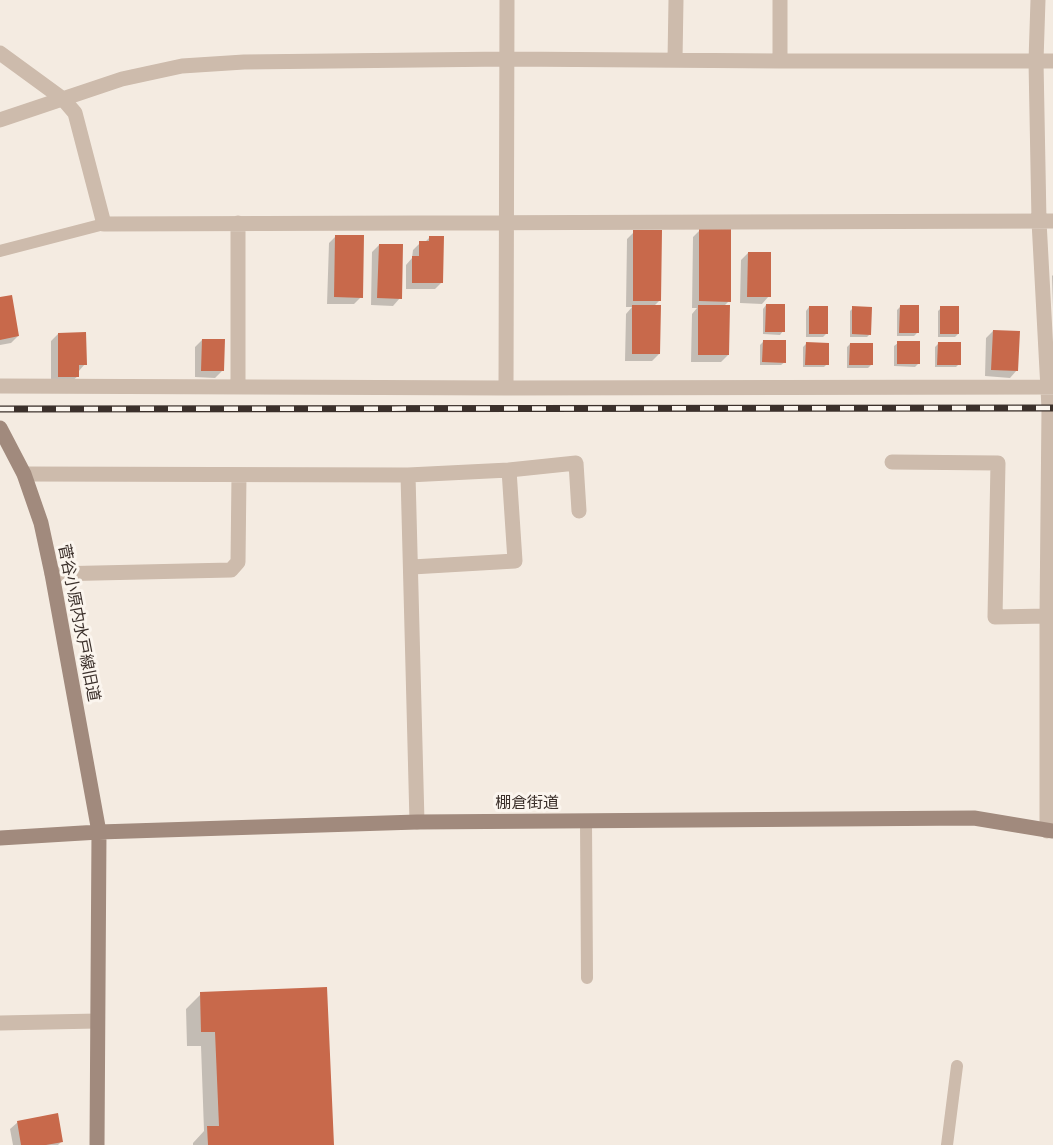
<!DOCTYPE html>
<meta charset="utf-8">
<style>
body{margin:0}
canvas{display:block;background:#f4ebe1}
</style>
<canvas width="1053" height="1145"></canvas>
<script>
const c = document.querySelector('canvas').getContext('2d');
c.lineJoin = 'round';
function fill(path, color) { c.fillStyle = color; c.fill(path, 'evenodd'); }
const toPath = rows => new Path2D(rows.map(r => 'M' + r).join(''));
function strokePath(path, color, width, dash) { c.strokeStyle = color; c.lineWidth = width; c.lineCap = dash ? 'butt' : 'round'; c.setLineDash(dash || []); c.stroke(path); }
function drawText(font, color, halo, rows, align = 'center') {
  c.font = font + ' Poppins,"Noto Sans JP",sans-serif'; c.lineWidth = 6; c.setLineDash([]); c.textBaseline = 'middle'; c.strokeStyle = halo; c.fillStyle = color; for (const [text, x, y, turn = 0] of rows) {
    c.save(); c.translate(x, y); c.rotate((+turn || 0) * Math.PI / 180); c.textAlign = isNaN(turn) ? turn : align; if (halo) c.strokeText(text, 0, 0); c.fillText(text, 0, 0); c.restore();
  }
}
const shadow = toPath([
 [700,230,729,301,723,307,728,355,721,362,691,362,692,314,697,308,692,308,693,237],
 [634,232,660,300,654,306,659,354,652,361,625,361,626,314,632,307,626,307,627,239],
 [336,236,361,297,354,304,327,304,329,243],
 [430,237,442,282,435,289,406,289,406,265,412,258,413,250,420,243,424,243],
 [379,245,400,298,393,306,371,305,372,252],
 [748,253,769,296,762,304,740,303,741,260],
 [1053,275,1053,309,1052,276],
 [0,299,18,336,11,343,0,345],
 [766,305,783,331,780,335,763,334,763,309],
 [809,307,826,334,823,337,806,337,806,311],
 [900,307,917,333,914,336,897,336,897,310],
 [853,308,870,334,867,337,850,337,850,311],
 [941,308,958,334,955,337,938,337,938,311],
 [993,331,1017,370,1010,378,985,376,986,338],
 [58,334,85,364,78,372,78,376,70,383,51,383,51,341],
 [202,340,222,371,215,378,195,377,195,347],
 [764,341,785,362,781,365,760,365,760,345],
 [898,343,919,363,915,367,894,366,894,346],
 [806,344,827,364,824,367,803,367,803,347],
 [850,344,871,365,868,368,847,368,847,347],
 [938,344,959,364,956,367,935,367,935,347],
 [201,994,332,1145,193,1145,193,1143,204,1131,201,1046,187,1046,186,1009],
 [18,1122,62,1141,58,1145,13,1145,10,1129]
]);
const building = toPath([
 [699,228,731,229,731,302,699,301],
 [633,230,662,230,661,301,633,301],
 [335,235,364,235,363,298,334,297],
 [429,236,444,236,443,283,412,283,412,256,419,256,419,241,429,241],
 [379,244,403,244,402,299,377,298],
 [748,252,771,252,771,297,747,297],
 [12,295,19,336,0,340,0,297],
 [766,304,785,304,785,332,765,332],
 [632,305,661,305,660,354,632,354],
 [698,305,730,305,729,355,698,355],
 [900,305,919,305,919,333,899,333],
 [809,306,828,306,828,334,809,334],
 [852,306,872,307,871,335,852,334],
 [940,306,959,306,959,334,940,334],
 [993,330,1020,331,1018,371,991,370],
 [86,332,87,365,79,365,79,377,58,377,58,333],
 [202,339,225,339,224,371,201,371],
 [763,340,786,340,786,363,762,362],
 [897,341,920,341,920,364,897,364],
 [806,342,829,343,829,365,805,365],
 [938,342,961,342,961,365,937,365],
 [850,343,873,343,873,365,849,365],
 [327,987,334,1145,208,1145,207,1126,219,1126,215,1032,201,1032,200,992],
 [58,1113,63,1142,46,1145,21,1145,17,1121]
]);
const lane = toPath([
 [0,251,104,224],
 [586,821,587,978],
 [947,1145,957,1066]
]);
const street = toPath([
 [780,0,780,61],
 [1038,0,1036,61,1039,221,1049,408,1047,616,1047,831],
 [0,53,63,99,75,113,104,224,1053,221],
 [675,60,676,0],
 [0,120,122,79,182,66,244,62,507,59,780,61,1053,61],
 [0,386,506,388,1053,387],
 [238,387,238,223],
 [506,388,507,0],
 [892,462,998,463,995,617,1047,616],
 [509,470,576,463,579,511],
 [24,474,408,475,509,470,515,561,412,567],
 [408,475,417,822],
 [52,574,231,570,238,562,239,475],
 [0,1023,97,1021]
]);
const secondary = toPath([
 [0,428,24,474,41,523,52,574,99,832,97,1145],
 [0,838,99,832,417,822,974,818,1053,831]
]);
const rail = toPath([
 [0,409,1053,408]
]);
const streetNames = [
 ["菅谷小原内水戸線旧道",78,623,79],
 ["棚倉街道",527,804]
];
fill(shadow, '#0003');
fill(building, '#c8694b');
strokePath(lane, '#cdbbac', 12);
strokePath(street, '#cdbbac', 15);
strokePath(secondary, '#a18a7d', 15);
strokePath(rail, '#3b302b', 7);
strokePath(rail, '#fbf5ee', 4.5, [14]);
drawText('16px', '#3b302b', '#fbf5ee', streetNames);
</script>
